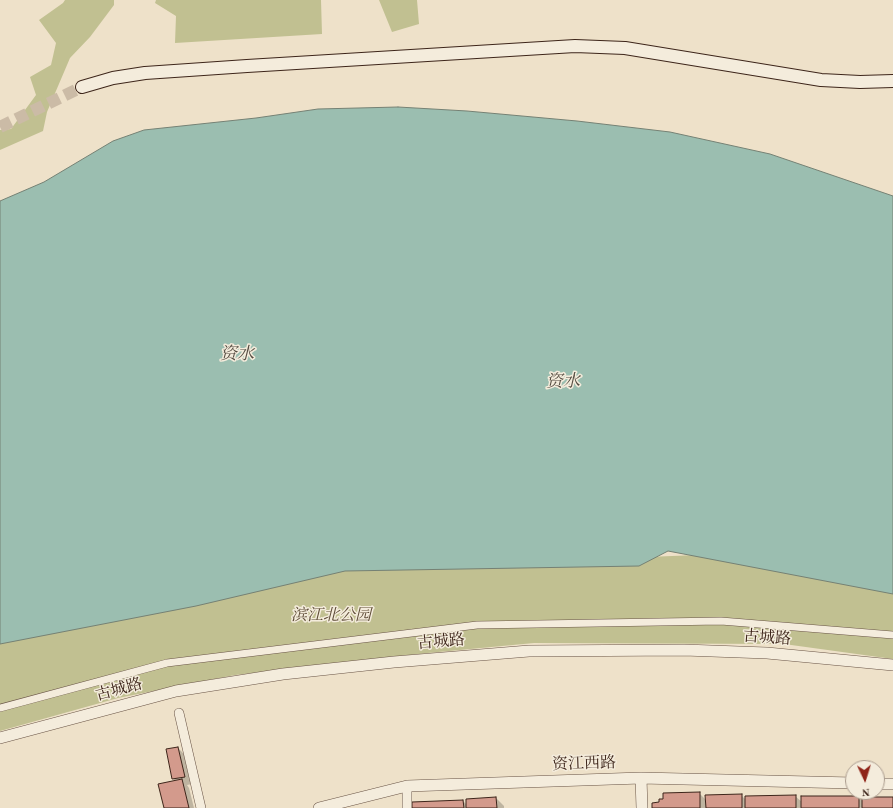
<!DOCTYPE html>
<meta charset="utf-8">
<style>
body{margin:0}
#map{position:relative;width:893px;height:808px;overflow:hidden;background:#eee1c9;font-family:"Old Standard TT",serif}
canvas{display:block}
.north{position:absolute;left:845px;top:760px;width:40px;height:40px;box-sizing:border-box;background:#f4ecdc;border:1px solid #ab9c8e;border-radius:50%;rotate:176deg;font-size:11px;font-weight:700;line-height:16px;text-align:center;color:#3d251a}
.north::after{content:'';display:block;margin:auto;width:14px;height:18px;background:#8f2418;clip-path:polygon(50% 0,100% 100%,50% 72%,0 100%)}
</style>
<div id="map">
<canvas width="893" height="808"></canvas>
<div class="north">N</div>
</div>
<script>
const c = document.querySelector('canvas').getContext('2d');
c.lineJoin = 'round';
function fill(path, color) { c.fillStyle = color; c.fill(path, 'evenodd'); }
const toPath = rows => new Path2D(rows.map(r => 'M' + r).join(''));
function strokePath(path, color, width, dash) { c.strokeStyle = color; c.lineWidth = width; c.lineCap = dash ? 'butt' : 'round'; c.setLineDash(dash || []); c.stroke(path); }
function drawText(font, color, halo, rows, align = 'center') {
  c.font = font + ' "Old Standard TT","Noto Serif SC",serif'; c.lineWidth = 3; c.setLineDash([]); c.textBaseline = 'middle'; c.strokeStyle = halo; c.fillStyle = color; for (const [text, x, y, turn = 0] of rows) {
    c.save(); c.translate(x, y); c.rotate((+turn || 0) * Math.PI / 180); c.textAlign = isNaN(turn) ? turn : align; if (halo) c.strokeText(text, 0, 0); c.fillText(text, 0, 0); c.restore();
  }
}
const green = toPath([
 [65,0,114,0,114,5,90,37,70,58,47,112,43,131,0,150,0,130,11,129,36,95,30,77,51,65,56,43,39,20,63,3],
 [156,0,321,0,322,34,175,43,176,16,155,3],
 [379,0,417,0,419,24,392,32],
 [747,553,893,586,893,659,784,644,534,643,428,653,235,675,118,698,0,731,0,636,323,570]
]);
const water = toPath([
 [398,107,467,111,577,121,670,132,770,154,893,196,893,594,668,551,639,566,345,571,196,606,0,644,0,201,44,182,113,141,144,130,256,118,318,109,398,107]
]);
const shadow = toPath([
 [178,748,185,755,192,784,187,785,189,788,194,808,165,808,176,781,173,779],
 [699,793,706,800,741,795,746,800,795,796,802,802,859,797,863,801,893,798,893,808,653,808],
 [496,798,504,806,504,808,413,808,463,801,467,805]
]);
const building = toPath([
 [178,747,185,777,172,779,166,749,178,747],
 [182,779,189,808,164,808,158,784,182,779],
 [700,792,700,808,652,808,652,803,659,802,659,799,663,799,663,793,700,792],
 [742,794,742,808,706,808,705,795,742,794],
 [796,795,796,808,745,808,745,796,796,795],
 [801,796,859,796,859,808,801,808,801,796],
 [496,797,497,808,466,808,466,799,496,797],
 [862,797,893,797,893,808,862,808,862,797],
 [463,800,464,808,412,808,412,802,463,800]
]);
const secondaryTunnel = toPath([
 [0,127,82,87]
]);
const pedestrian = toPath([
 [0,708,167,663,477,625,721,621,893,635]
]);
const minor = toPath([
 [179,713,201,808],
 [407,808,407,786]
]);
const tertiary = toPath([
 [0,738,176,691,283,674,394,662,529,651,684,650,767,653,893,665],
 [641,778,642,808],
 [877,784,893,784],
 [319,808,407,786,641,778,853,783]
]);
const secondary = toPath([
 [82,87,113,78,145,73,247,66,575,46,625,48,821,80,860,82,893,81]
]);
const parkNames = [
 ["滨江北公园",331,616]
];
const streetNames = [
 ["古城路",767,638,4],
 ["古城路",441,642,-5],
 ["古城路",119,690,-15],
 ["资江西路",584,764,-2]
];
const waterNames = [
 ["资水",237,355],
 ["资水",563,382,-1]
];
fill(green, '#c1c091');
fill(water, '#9bbeb0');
strokePath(water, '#758174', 1);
fill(shadow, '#0003');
fill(building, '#d39a8c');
strokePath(building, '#3d251a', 1);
strokePath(secondaryTunnel, '#cbbba6', 12, [12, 6]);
strokePath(pedestrian, '#695446', 8);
strokePath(minor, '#695446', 10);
strokePath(tertiary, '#695446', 12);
strokePath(secondary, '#3d251a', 14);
strokePath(pedestrian, '#f4ecdc', 7);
strokePath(minor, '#f4ecdc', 9);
strokePath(tertiary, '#f4ecdc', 11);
strokePath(secondary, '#f4ecdc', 12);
drawText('italic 16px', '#5e4c38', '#f4ecdc', parkNames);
drawText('16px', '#3d251a', '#f4ecdc', streetNames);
drawText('italic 17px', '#544b40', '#f4ecdc', waterNames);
</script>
